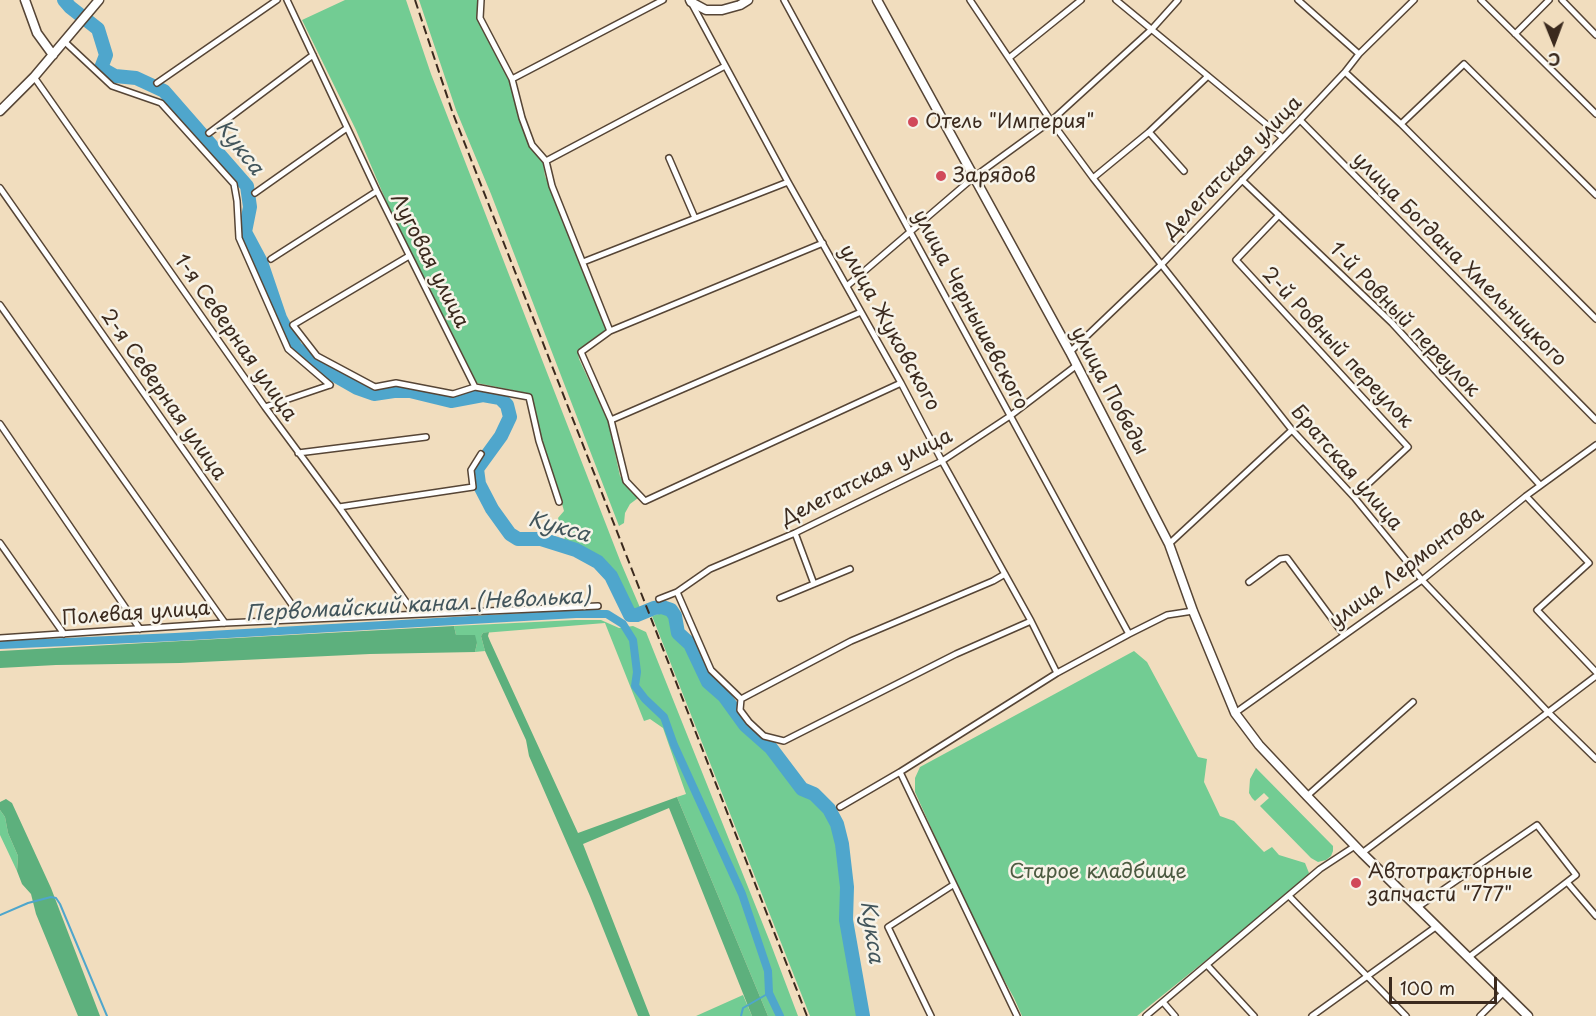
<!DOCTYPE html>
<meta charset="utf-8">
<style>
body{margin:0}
#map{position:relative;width:1596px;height:1016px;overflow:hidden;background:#f1ddbe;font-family:"Playpen Sans",sans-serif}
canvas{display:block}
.north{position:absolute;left:1524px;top:12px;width:60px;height:60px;-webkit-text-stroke:4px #f7f3e8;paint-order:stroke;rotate:179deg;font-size:16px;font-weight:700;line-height:24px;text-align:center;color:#3b2a1e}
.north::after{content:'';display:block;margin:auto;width:21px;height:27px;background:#3b2a1e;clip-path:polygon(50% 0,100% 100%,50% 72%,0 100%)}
.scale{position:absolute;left:1389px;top:977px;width:108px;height:27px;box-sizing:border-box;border:3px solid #3b2a1e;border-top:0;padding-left:8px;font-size:18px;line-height:21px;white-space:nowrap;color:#3b2a1e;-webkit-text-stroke:4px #f7f3e8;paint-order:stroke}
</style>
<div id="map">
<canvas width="1596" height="1016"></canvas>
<div class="north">С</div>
<div class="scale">100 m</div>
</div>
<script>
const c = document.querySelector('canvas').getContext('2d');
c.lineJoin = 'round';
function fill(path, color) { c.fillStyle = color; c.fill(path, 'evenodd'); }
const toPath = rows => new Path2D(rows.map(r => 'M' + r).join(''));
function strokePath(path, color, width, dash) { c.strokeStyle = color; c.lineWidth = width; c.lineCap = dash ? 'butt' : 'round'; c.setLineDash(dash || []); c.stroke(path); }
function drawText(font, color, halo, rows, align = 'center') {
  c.font = font + ' "Playpen Sans",sans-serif'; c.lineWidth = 5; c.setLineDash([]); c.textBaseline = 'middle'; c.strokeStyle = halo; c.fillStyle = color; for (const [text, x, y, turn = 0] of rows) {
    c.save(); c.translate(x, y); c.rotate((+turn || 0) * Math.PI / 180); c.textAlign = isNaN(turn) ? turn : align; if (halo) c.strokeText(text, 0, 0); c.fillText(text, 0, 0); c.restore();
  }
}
const green = toPath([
 [345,0,406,0,431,74,621,563,641,610,630,611,607,565,588,553,566,543,558,518,564,511,555,479,541,440,531,398,527,393,477,383,389,208,356,130,302,20],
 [419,0,478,0,478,18,509,80,520,119,530,146,543,163,545,176,550,188,607,329,578,350,579,359,608,421,620,476,629,489,638,498,630,504,625,513,624,523,619,526,491,194,456,110],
 [659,614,666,614,672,616,676,633,688,647,705,683,723,698,743,729,752,734,770,750,799,790,812,796,827,810,835,825,839,845,844,920,857,1002,860,1016,810,1016,652,616],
 [575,620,601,620,619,628,633,626,646,632,770,942,798,1016,768,1016,677,797,686,794,663,728,650,719,644,721,605,623,483,633,481,636,485,651,475,652,477,643,456,635,454,626],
 [1134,651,1147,662,1198,757,1207,759,1204,782,1220,816,1234,821,1264,852,1272,847,1279,855,1305,863,1309,873,1304,881,1137,1016,1022,1016,1014,998,978,932,915,792,915,778,920,767],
 [1256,768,1333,846,1333,851,1331,856,1326,860,1318,862,1311,858,1260,806,1269,798,1264,793,1255,801,1252,798,1249,793,1250,779],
 [0,810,5,817,8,833,18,856,17,871,0,835],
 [743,995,752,1016,696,1016]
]);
const forest = toPath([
 [454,626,456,635,475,635,477,643,475,652,370,654,180,663,56,665,0,668,0,651],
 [489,632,488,636,490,641,578,833,677,797,768,1016,752,1016,669,808,583,844,650,1016,638,1016,590,896,529,756,526,740,485,651,481,636,483,633],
 [6,799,12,803,51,888,100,1016,78,1016,36,914,31,894,22,884,17,871,18,856,8,833,5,817,0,810,0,802]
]);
const stream = toPath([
 [0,915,28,903,51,897,56,898,60,904,107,1016],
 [741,1016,743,1008,769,993]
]);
const canal = toPath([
 [0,645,175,637,576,614,607,614,623,624,633,640,637,672,635,686,645,699,664,717,674,745,742,894,768,971,769,993,780,1016]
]);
const river = toPath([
 [64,0,70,7,98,29,106,55,101,68,115,76,136,78,164,91,247,186,250,207,245,232,261,262,280,318,296,348,322,368,357,388,374,394,394,391,410,391,451,401,483,395,500,398,507,405,510,417,501,436,477,469,479,484,492,509,510,534,518,539,541,539,576,550,598,562,611,576,630,615,637,615,654,608,662,607,671,610,675,616,678,633,690,644,708,682,724,696,745,725,771,748,802,789,814,794,829,809,837,824,842,844,847,887,846,920,863,1016]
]);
const street = toPath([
 [287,0,377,191,475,387,529,397,539,441,559,502],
 [481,0,480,18,512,79,522,118,532,145,546,161,552,186,610,331],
 [784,0,1129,634],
 [970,0,1051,121,1093,178,1292,430,1354,497,1422,580,1548,712,1596,759],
 [1116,0,1283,138],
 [1298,0,1359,54],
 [1481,0,1596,114],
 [1562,0,1596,35],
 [692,4,788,182,901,383,942,461,1031,621,1057,673],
 [1515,34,1549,0],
 [65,42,112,86,161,103,234,184,237,201,239,238,288,349,330,385],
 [1009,58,1081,0],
 [1345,72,1401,124,1596,319],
 [34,77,265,407,339,507,414,613],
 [512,79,663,0],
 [157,83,277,0],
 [1300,120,1596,420],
 [1401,124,1464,64,1596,195],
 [1149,132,1184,171],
 [209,133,313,55],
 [669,158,695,218],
 [546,161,725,66],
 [1093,178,1149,132,1208,76],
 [1242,180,1392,323,1540,485],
 [0,188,302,619],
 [255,193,347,128],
 [1279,215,1236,260,1408,447,1354,497],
 [823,243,610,331,581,352,611,420,626,481,645,501,901,383],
 [409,256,293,325,317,356,375,387,396,383,453,394,475,387],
 [271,259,377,191],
 [583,262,788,182],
 [847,286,974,177,1051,121,1152,29,1178,0],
 [0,305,225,623],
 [1070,352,1162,264,1300,120,1345,72,1359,54,1414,0],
 [265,407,330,385],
 [611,420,861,312],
 [0,424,140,629],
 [298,453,426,437],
 [1526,496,1589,563,1537,610,1596,672],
 [339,507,473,487,471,470,481,454],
 [795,533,814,584],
 [0,543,64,634],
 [1169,544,1292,430],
 [1249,582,1280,559,1287,558,1344,635],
 [677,592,711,670,741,699,740,710,749,722,764,736,784,741,956,654,1031,621],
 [780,598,850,569],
 [659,599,677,592,710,569,795,533,942,461,1010,416,1077,365],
 [0,638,225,623,598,606],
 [741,699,851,641,993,581,1005,574],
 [1235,713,1422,580,1526,496,1596,445],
 [1307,796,1413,702],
 [840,807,900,772],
 [1362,853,1596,676],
 [1289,896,1406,1016],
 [1418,907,1537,825,1576,875,1567,882,1596,916],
 [1469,957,1567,882],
 [1207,965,1254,1016],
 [1163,1002,1175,1016],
 [931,1016,888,927,953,885],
 [1017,1016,900,772,1057,673,1129,634,1167,615,1193,611],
 [1146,1016,1320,869,1355,846],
 [1312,1016,1437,926],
 [1480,1016,1504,992]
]);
const secondary = toPath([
 [25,0,37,33,53,55],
 [690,0,691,2,706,10,722,10,740,5,748,0],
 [877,0,1070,352,1169,544,1193,611,1235,713,1259,745,1307,796,1362,853,1528,1016],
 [0,111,34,77,99,0]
]);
const rail = toPath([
 [415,0,452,111,807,1016]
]);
const markers = [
 [913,122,6,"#d1495b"],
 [941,176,6,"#d1495b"],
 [1356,883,6,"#d1495b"]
];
const poiNames = [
 ["Отель \"Империя\"",925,122],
 ["Зарядов",953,176],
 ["Автотракторные",1368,872],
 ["запчасти \"777\"",1368,895]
];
const streetNames = [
 ["Делегатская улица",1233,168,-46],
 ["улица Богдана Хмельницкого",1459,260,45],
 ["Луговая улица",429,261,63],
 ["улица Чернышевского",970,310,62],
 ["1-й Ровный переулок",1404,320,46],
 ["улица Жуковского",889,328,61],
 ["1-я Северная улица",235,338,55],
 ["2-й Ровный переулок",1337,348,47],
 ["улица Победы",1109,391,62],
 ["2-я Северная улица",163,395,55],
 ["Братская улица",1346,468,49],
 ["Делегатская улица",867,478,-27],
 ["улица Лермонтова",1407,568,-37],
 ["Полевая улица",136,614,-4]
];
const parkNames = [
 ["Старое кладбище",1098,872]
];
const waterNames = [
 ["Кукса",239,148,52],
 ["Кукса",559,528,16],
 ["Первомайский канал (Неволька)",418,606,-3],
 ["Кукса",871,932,82]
];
fill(green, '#72cc93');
fill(forest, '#5db07d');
strokePath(stream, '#4fa6cc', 2);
strokePath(canal, '#4fa6cc', 8);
strokePath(river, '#4fa6cc', 14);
strokePath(street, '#564536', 8);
strokePath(secondary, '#564536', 11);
strokePath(street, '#fff', 5);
strokePath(secondary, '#fff', 8);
strokePath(rail, '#3b2a1e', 2, [9, 4.5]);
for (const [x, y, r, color] of markers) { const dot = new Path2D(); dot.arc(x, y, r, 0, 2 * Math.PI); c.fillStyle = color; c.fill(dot); strokePath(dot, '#f7f3e8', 2); }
drawText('20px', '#3b2a1e', '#f7f3e8', poiNames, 'left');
drawText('20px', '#3b2a1e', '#f7f3e8', streetNames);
drawText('20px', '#4c5b41', '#f7f3e8', parkNames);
drawText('italic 21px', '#42555b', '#f7f3e8', waterNames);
</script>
